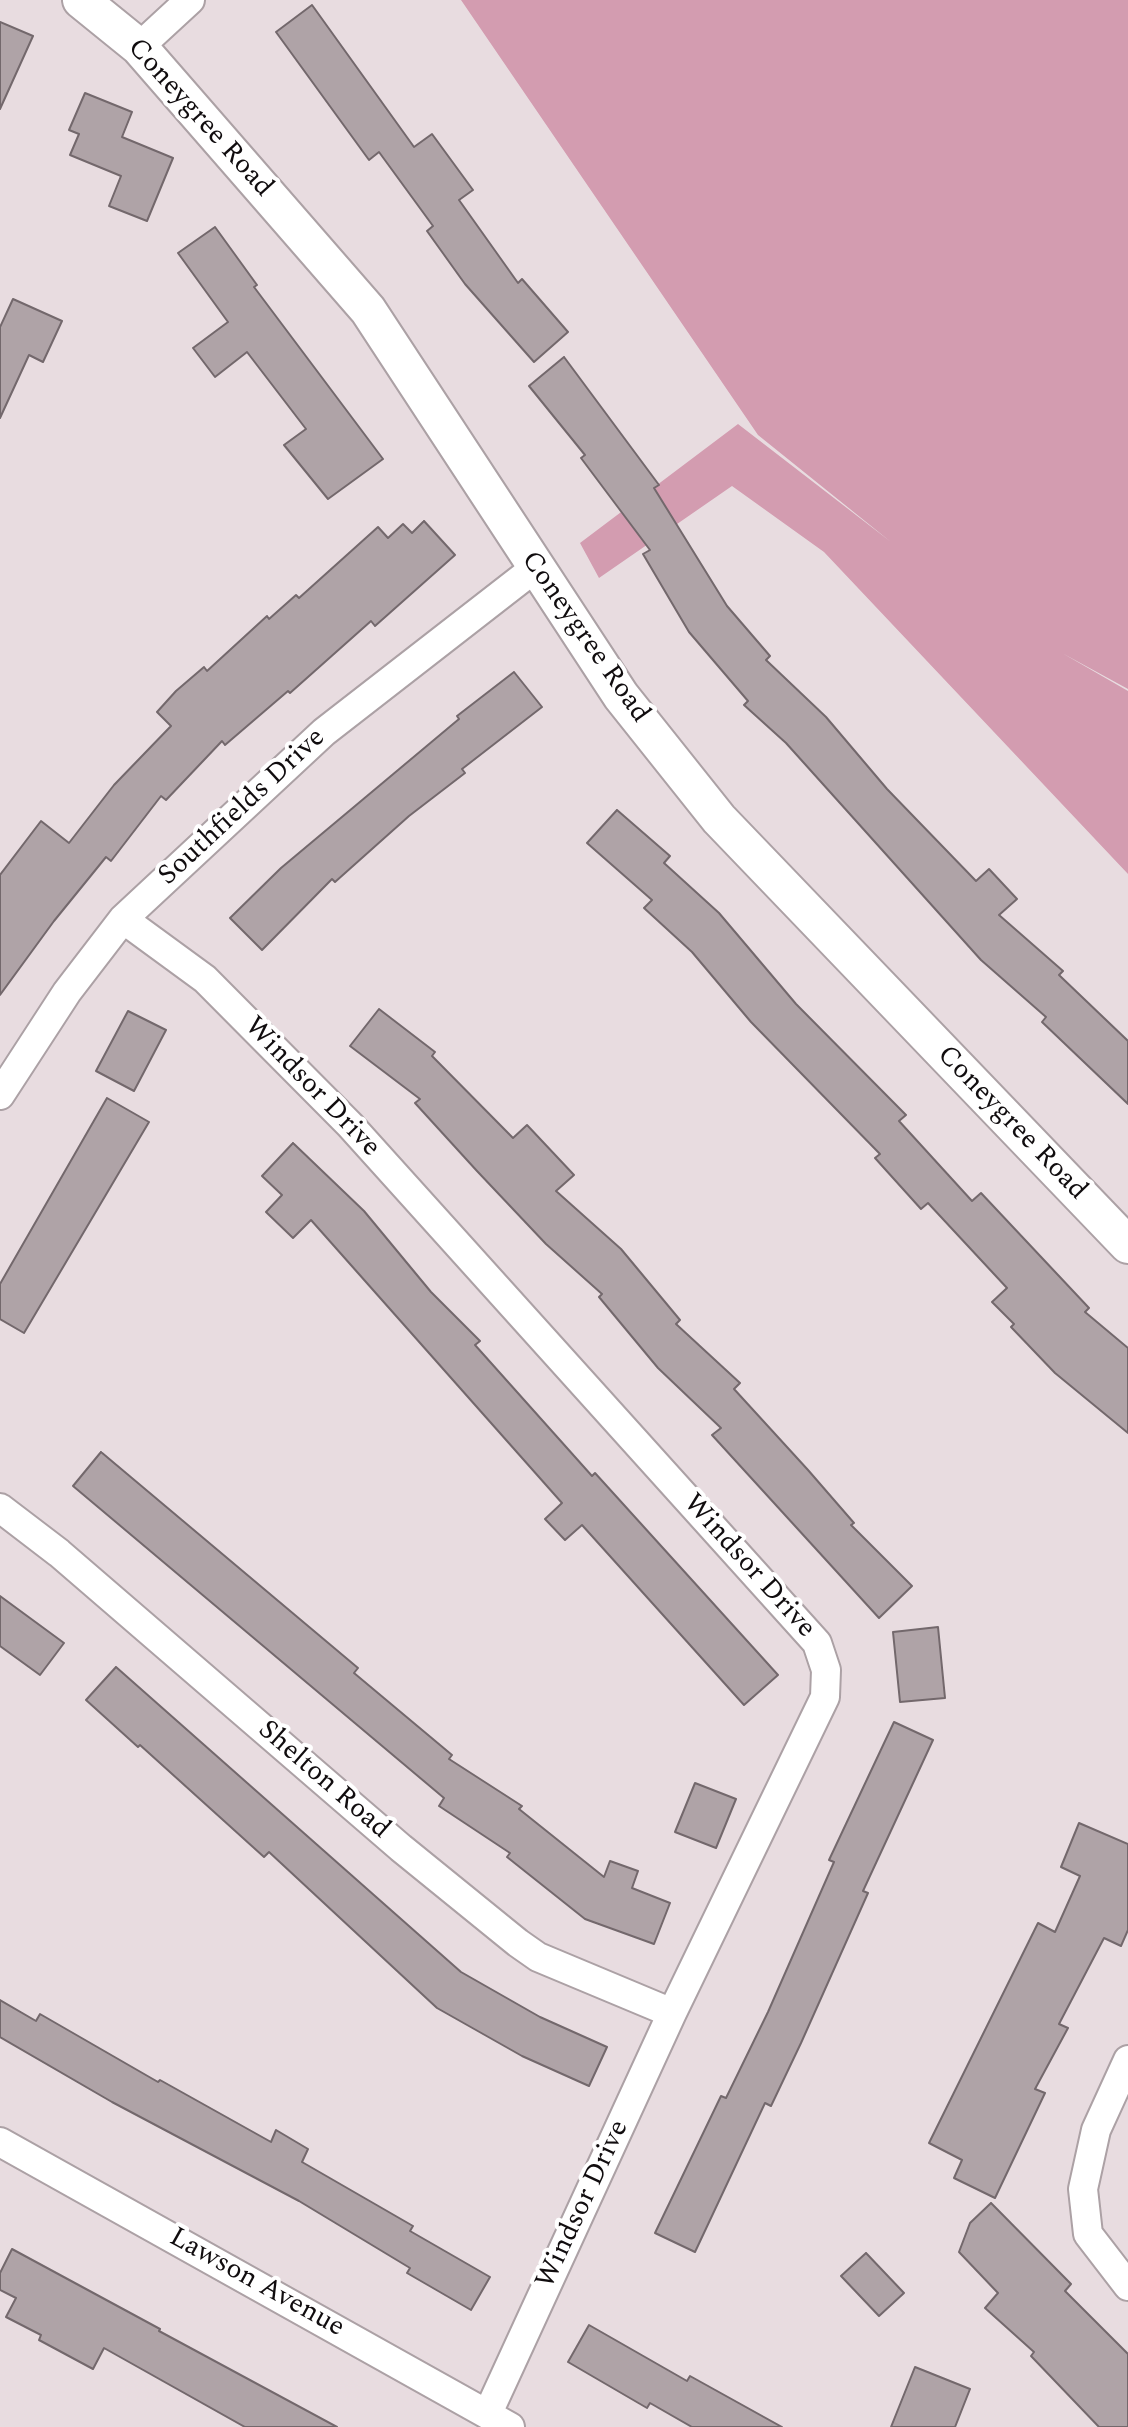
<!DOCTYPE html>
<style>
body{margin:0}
canvas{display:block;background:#e8dce0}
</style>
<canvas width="1128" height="2427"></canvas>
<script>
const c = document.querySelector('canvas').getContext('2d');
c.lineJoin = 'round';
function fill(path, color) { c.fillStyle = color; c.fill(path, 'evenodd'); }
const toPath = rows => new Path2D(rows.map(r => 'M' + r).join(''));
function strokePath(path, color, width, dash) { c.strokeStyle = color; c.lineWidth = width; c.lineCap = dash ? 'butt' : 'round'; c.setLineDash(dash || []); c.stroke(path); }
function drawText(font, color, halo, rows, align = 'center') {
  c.font = font + ' Spectral,serif'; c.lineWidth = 8; c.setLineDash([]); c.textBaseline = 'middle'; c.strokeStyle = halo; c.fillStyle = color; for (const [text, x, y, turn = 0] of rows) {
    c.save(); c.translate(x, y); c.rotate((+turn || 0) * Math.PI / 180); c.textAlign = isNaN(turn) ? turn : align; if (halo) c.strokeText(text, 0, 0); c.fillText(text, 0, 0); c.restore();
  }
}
const green = toPath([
 [461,0,1128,0,1128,689,1062,653,1128,691,1128,874,824,552,732,486,599,578,580,543,738,424,891,542,758,435]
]);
const building = toPath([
 [312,5,414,147,432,134,473,190,459,200,518,283,522,279,568,332,534,362,465,284,427,231,433,226,379,152,369,160,276,32,312,5],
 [0,22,33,36,0,109,0,22],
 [85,93,132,112,122,137,173,158,147,221,109,206,121,176,70,155,79,134,69,130,85,93],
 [215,227,257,285,254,287,383,459,328,499,284,445,306,429,247,352,215,377,193,348,228,322,178,253,215,227],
 [13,299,62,321,43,362,29,355,0,418,0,327,13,299],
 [564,357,659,485,654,488,727,606,770,656,766,660,826,717,887,789,976,881,989,869,1017,899,999,915,1063,971,1059,975,1128,1041,1128,1104,1042,1022,1046,1017,981,960,786,743,744,705,748,701,689,632,643,554,650,550,581,458,585,455,529,386,564,357],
 [424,521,455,555,375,626,371,621,290,693,288,691,225,745,222,741,166,800,161,796,111,861,106,857,54,921,0,995,0,875,41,821,69,843,114,785,171,726,157,712,176,691,204,667,207,671,267,616,269,619,296,595,299,598,378,527,388,538,403,524,412,533,424,521],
 [514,672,542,707,462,769,465,773,409,816,335,882,332,879,262,950,230,918,281,868,459,719,457,716,514,672],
 [617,810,670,856,664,863,719,913,796,1004,906,1115,899,1121,972,1201,981,1193,1089,1308,1085,1312,1128,1348,1128,1433,1055,1373,1011,1327,1014,1324,992,1302,1007,1288,928,1203,921,1209,875,1158,880,1154,751,1022,692,952,644,908,652,900,587,843,617,810],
 [379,1009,435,1052,432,1056,513,1138,527,1125,574,1175,556,1191,621,1249,680,1320,676,1324,740,1383,734,1389,808,1470,854,1523,851,1525,912,1586,879,1618,712,1435,721,1428,658,1368,599,1297,602,1294,546,1244,477,1171,415,1103,420,1099,350,1046,379,1009],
 [128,1011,166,1030,134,1091,96,1071,128,1011],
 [107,1098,149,1122,24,1333,0,1319,0,1284,107,1098],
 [293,1143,364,1211,431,1292,480,1341,475,1345,592,1476,595,1473,778,1675,744,1705,582,1525,565,1540,545,1519,562,1503,311,1220,293,1238,266,1212,282,1195,262,1176,293,1143],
 [101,1452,358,1668,354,1673,452,1755,449,1759,522,1806,519,1809,604,1877,610,1861,638,1871,632,1888,670,1903,654,1944,585,1919,507,1857,510,1853,439,1806,444,1798,73,1486,101,1452],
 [0,1596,64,1643,40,1675,0,1646,0,1596],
 [938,1627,945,1698,900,1702,893,1632,938,1627],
 [116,1667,461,1972,540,2017,607,2047,589,2086,522,2056,437,2008,269,1852,264,1857,140,1745,138,1747,86,1700,116,1667],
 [894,1722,933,1740,863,1891,868,1893,801,2043,771,2106,765,2103,695,2252,655,2233,721,2096,726,2098,768,2012,834,1862,829,1860,894,1722],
 [695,1783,736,1799,716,1848,675,1832,695,1783],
 [1079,1823,1128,1844,1128,1930,1121,1946,1104,1938,1059,2024,1068,2028,1035,2089,1045,2093,995,2198,954,2178,962,2160,929,2143,1038,1923,1055,1932,1080,1876,1061,1867,1079,1823],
 [0,2000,36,2021,40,2014,158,2082,160,2080,271,2142,276,2130,308,2149,302,2162,413,2226,410,2231,490,2277,471,2310,407,2273,410,2268,299,2201,112,2102,0,2037,0,2000],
 [991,2203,1071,2284,1065,2291,1128,2354,1128,2427,1099,2427,1031,2356,1034,2352,985,2308,998,2293,959,2252,970,2223,991,2203],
 [12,2249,160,2329,159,2331,337,2427,245,2427,104,2348,93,2369,39,2340,41,2335,6,2317,16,2298,0,2290,0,2273,12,2249],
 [866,2253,904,2293,879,2316,841,2276,866,2253],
 [589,2325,687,2381,690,2376,782,2427,692,2427,650,2403,647,2408,568,2362,589,2325],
 [915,2367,970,2389,955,2427,891,2427,915,2367]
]);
const minor = toPath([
 [139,47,190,0],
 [123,919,205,979,350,1125,817,1643,826,1670,825,1697,672,2013,488,2413],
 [0,1095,67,992,123,919,324,732,535,568],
 [0,1508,59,1553,401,1848,518,1943,538,1957,672,2013],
 [1128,2060,1096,2130,1083,2189,1088,2234,1128,2286],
 [0,2142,510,2427]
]);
const tertiary = toPath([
 [81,0,139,47,368,310,621,696,719,819,1128,1245]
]);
const streetNames = [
 ["Coneygree Road",199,119,48],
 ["Coneygree Road",584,638,55],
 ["Southfields Drive",243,808,-43],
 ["Windsor Drive",311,1088,46],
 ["Coneygree Road",1011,1124,46],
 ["Windsor Drive",748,1567,48],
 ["Shelton Road",323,1781,41],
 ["Windsor Drive",584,2205,-65],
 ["Lawson Avenue",256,2284,29]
];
fill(green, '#d39cb0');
fill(building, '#afa3a7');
strokePath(building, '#73686c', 2);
strokePath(minor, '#aca1a5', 32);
strokePath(tertiary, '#aca1a5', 40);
strokePath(minor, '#fff', 28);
strokePath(tertiary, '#fff', 36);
drawText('28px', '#100c0e', '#fff', streetNames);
</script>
